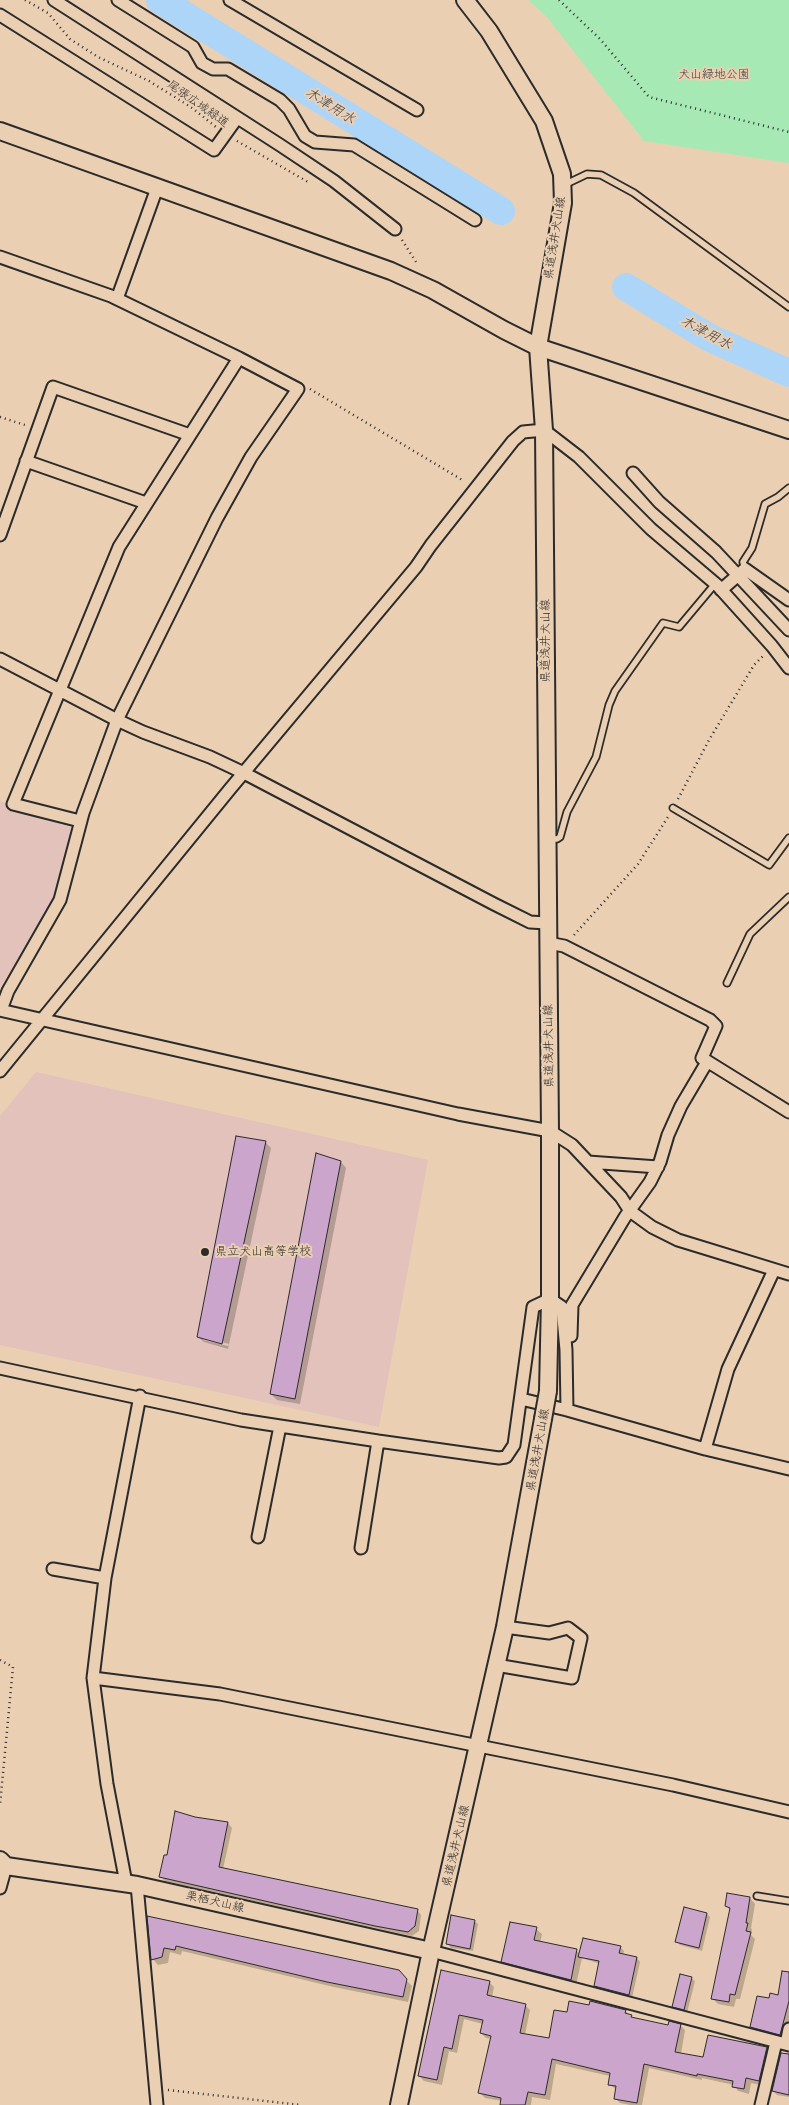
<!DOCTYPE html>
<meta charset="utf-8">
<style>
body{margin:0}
canvas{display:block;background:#ebcfb2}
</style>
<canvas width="789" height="2105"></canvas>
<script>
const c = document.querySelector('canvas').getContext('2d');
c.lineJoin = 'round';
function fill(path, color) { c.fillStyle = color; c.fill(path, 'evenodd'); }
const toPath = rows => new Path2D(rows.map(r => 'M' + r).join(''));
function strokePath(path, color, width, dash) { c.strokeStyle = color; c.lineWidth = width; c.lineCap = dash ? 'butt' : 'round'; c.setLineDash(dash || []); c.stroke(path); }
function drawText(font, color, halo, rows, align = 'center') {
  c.font = font + ' "Playpen Sans","Klee One",sans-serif'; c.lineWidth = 4; c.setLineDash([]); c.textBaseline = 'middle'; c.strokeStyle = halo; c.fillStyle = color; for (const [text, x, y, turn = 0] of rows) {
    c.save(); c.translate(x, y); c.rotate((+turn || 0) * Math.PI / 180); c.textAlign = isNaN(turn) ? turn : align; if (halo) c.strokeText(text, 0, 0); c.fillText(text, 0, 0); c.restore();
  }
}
const built = toPath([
 [0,801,72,828,53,906,0,987],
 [36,1072,428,1160,379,1427,0,1345,0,1116]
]);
const green = toPath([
 [528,0,789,0,789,163,644,141,546,16]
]);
const shadow = toPath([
 [265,1142,271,1148,228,1349,204,1342,198,1337],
 [203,1337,229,1344,228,1346,203,1340],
 [341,1162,346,1168,300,1404,277,1400,271,1394],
 [195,1818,228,1823,232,1828,223,1869,417,1910,421,1915,419,1931,412,1936,165,1881,160,1876,168,1857],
 [750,1898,755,1904,751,1928,752,1930,751,1935,755,1939,740,1999,736,1999,734,2007,718,2004,712,1998,731,1911,726,1906],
 [707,1914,710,1917,702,1951,680,1945,676,1941],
 [149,1917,398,1972,412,1986,408,2002,334,1987,182,1951,181,1955,170,1952,168,1963,158,1965,153,1959],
 [474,1921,478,1924,473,1951,451,1948,448,1944],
 [536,1929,542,1934,540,1943,576,1950,580,1954,620,1947,624,1951,623,1955,637,1958,640,1962,632,1998,599,1989,595,1986,600,1964,582,1958,576,1985,508,1967,503,1961],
 [785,1971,789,1972,789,2027,784,2038,755,2030,752,2027,770,2000,779,1996],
 [442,1972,489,1982,494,1987,492,1997,525,2005,530,2010,525,2035,550,2040,568,2014,625,2011,634,2019,669,2026,680,2025,685,2030,681,2054,704,2059,766,2048,772,2053,764,2086,751,2083,749,2094,738,2091,734,2085,702,2078,702,2080,649,2068,642,2105,630,2105,620,2103,615,2098,617,2090,609,2084,610,2076,556,2064,550,2100,532,2097,531,2105,501,2105,502,2101,485,2098,480,2093,492,2039,486,2038,481,2033,483,2024,464,2019,457,2053,449,2051,442,2085,424,2081,419,2076],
 [691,1978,695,1981,687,2013,677,2010,673,2006],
 [789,2056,789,2097,777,2095,773,2091]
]);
const river = toPath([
 [160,0,501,211],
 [626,287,710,338,789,373]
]);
const building = toPath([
 [236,1136,266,1141,222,1344,197,1337,236,1136],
 [316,1153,341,1161,295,1399,270,1394,316,1153],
 [175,1811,195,1817,228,1822,219,1867,418,1909,415,1926,408,1932,375,1926,159,1877,164,1855,167,1855,175,1811],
 [727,1893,750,1897,746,1923,748,1923,746,1931,751,1932,735,1995,730,1994,729,2002,711,1999,730,1908,725,1906,727,1893],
 [684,1907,707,1913,699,1948,675,1942,684,1907],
 [451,1915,475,1920,470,1949,446,1944,451,1915],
 [147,1916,399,1970,407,1979,403,1997,327,1982,176,1946,175,1950,164,1948,162,1957,151,1960,147,1916],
 [510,1922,537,1927,534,1940,577,1949,571,1980,501,1962,510,1922],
 [583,1938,621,1946,619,1953,637,1957,629,1995,594,1986,599,1961,578,1957,583,1938],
 [441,1970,490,1981,487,1995,526,2004,520,2033,549,2038,554,2010,567,2012,569,2001,589,2005,590,2001,626,2010,625,2013,632,2015,631,2017,668,2025,669,2021,681,2024,675,2052,703,2057,708,2035,767,2047,759,2081,746,2078,744,2089,732,2087,733,2081,697,2074,697,2076,644,2064,637,2103,614,2099,616,2086,608,2085,610,2073,552,2059,545,2095,528,2092,525,2105,500,2105,501,2098,478,2093,491,2036,480,2033,483,2020,459,2015,452,2049,444,2047,437,2080,418,2076,441,1970],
 [782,1971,789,1972,789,2001,780,2035,750,2027,757,1996,769,1998,770,1993,778,1995,782,1971],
 [680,1974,692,1977,684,2010,672,2007,680,1974],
 [781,2053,789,2054,789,2095,772,2091,781,2053]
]);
const path = toPath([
 [25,0,48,13,70,39,98,57,149,81,191,107,216,127],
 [559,0,600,39,649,97,789,132],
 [237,141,308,182],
 [402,240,418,265],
 [310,389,464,481],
 [0,417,25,425],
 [678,799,709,740,754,665,763,656],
 [574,935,638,864,668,817],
 [0,1660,13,1667,0,1805],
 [168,2090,301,2105]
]);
const lane = toPath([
 [564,185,587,174,601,175,634,193,789,307],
 [745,569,743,562,752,548,765,504,778,497,789,488],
 [673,808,769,865,789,838],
 [548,839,557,839,560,837,567,812,596,757,609,705,615,691,663,623,679,627,715,584],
 [727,983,750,934,789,897],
 [757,1896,789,1901]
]);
const street = toPath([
 [54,0,280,145,334,181,395,229],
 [118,0,193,47,202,63,213,69,228,69,280,100,289,109,305,136,315,142,354,145,475,220],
 [230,0,417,110],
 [0,15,214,150,237,118],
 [0,257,111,296,239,358,119,547,13,804,80,821],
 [117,299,157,188],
 [26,461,146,503],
 [633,473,659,502,716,552,789,630],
 [0,535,53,387,190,435],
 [721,590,745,569,789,600],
 [0,659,117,720,143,732,210,757,244,773,494,904,530,922,547,923],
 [548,943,564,946,710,1020,716,1026,702,1058,789,1112],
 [0,1010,458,1114,550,1131,572,1145,621,1197,630,1211,652,1227,678,1240,789,1274],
 [1,1010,8,991,60,900,83,813,117,720,217,518,251,457,298,389,239,358],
 [0,1071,230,789,416,567,431,545,476,488,513,441,523,432,544,430,579,457,651,529,717,585,772,646,789,668],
 [588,1162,658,1167],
 [571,1336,572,1305,625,1217,650,1182,660,1162,668,1135,681,1106,707,1062],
 [0,1368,241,1420,378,1441,499,1458,506,1457,514,1445,533,1307,550,1299,562,1307,566,1350,567,1410],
 [521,1399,567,1410,705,1449,789,1469],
 [705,1449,728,1369,774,1270],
 [258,1537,280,1426],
 [361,1548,378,1441],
 [53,1569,105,1578],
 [496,1665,572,1678,581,1638,568,1628,549,1633,505,1627],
 [93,1678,220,1694,673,1785,789,1812],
 [126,1883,107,1784,93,1678,105,1578,140,1396],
 [137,1885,157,2105],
 [0,1888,6,1866],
 [431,1951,789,2045],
 [786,2044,789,2029],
 [761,2105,776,2042]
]);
const secondary = toPath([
 [465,0,489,31,544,121,562,174,563,203,538,347,544,430,550,1131,550,1299,548,1391],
 [0,131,391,271,433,290,504,330,538,347,789,430],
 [0,1860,6,1866,137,1885,431,1951],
 [399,2105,431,1951,505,1627,543,1419]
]);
const secondaryBridge = toPath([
 [543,1419,548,1391]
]);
const markers = [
 [205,1252,5,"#2b2b2b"]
];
const parkNames = [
 ["犬山緑地公園",714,75]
];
const streetNames = [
 ["尾張広域緑道",198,104,35],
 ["県道浅井犬山線",555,238,-81],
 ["県道浅井犬山線",546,641,-90],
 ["県道浅井犬山線",549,1046,-91],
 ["県道浅井犬山線",538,1450,-80],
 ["県道浅井犬山線",456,1846,-77],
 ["栗栖犬山線",215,1902,13]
];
const poiNames = [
 ["県立犬山高等学校",215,1252]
];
const waterNames = [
 ["木津用水",330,106,32],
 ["木津用水",706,333,28]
];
fill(built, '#e2c2ba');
fill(green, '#a7e9b4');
fill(shadow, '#0003');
strokePath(river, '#acd5f7', 28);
fill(building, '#cca5cd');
strokePath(building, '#2b2b2b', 1);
strokePath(lane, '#2b2b2b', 9);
strokePath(street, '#2b2b2b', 15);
strokePath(secondary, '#2b2b2b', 20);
strokePath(path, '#2b2b2b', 2.5, [1, 4]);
strokePath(lane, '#ebcfb2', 5.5);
strokePath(street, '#ebcfb2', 11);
strokePath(secondary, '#ebcfb2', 16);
strokePath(secondaryBridge, '#2b2b2b', 20, []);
strokePath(secondaryBridge, '#ebcfb2', 16);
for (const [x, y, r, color] of markers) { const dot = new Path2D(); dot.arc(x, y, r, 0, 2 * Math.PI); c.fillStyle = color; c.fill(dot); strokePath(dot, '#ebcfb2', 2); }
drawText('12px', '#373e39', '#ebcfb2', parkNames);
drawText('12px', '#2b2b2b', '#ebcfb2', streetNames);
drawText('12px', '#2b2b2b', '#ebcfb2', poiNames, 'left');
drawText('italic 14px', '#3e444a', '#ebcfb2', waterNames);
</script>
